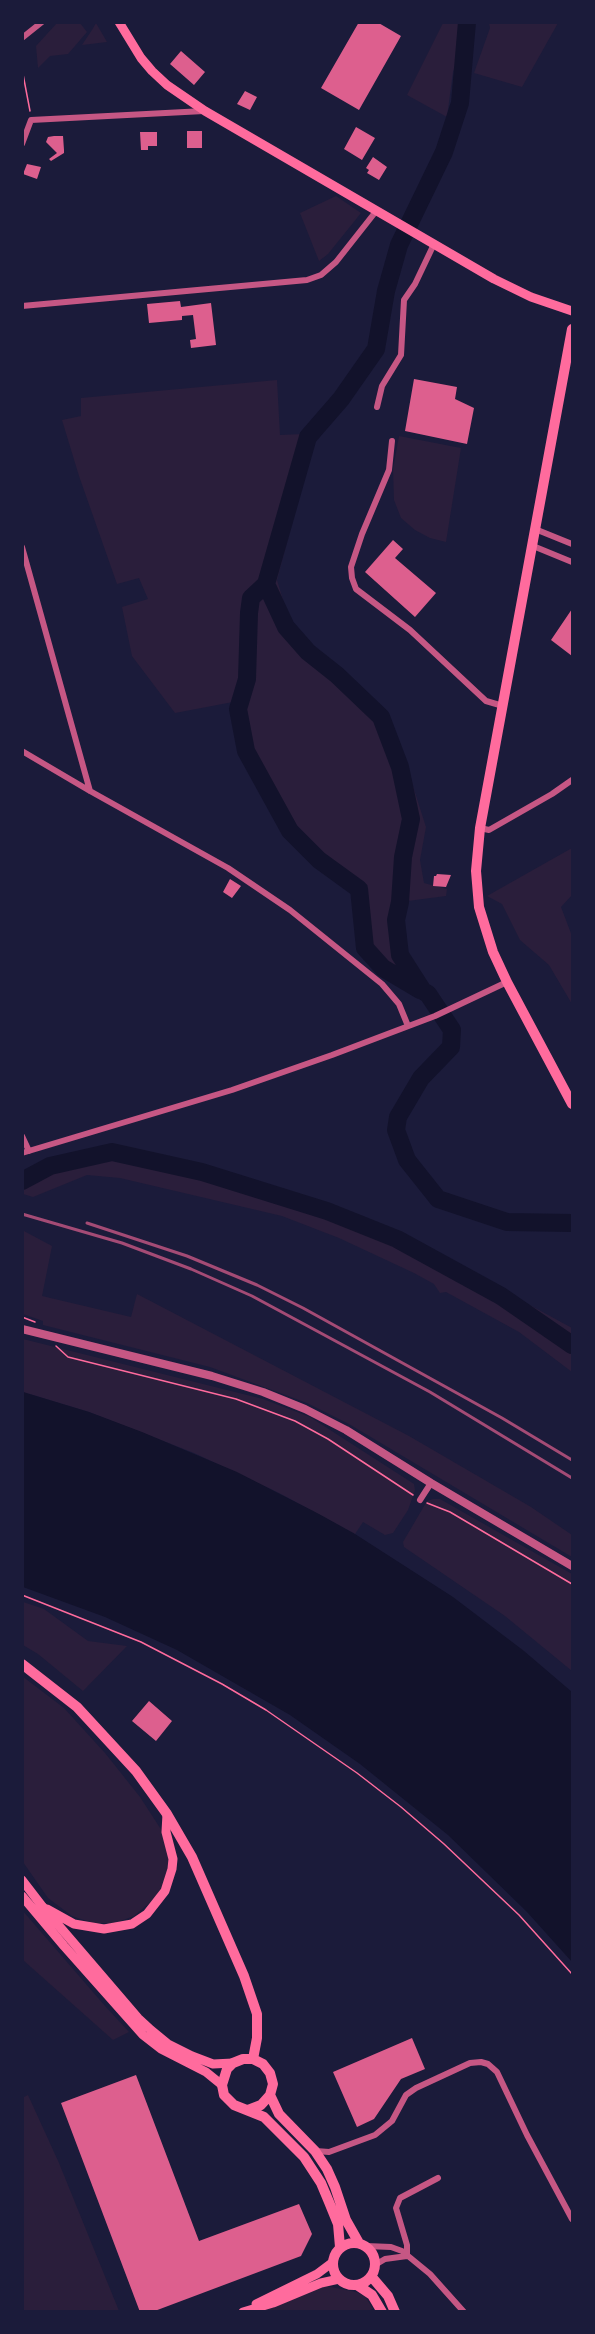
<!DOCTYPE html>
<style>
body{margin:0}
#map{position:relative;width:595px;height:2334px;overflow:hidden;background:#1b1b3a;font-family:Inter,sans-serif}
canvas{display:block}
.frame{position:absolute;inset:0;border:24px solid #1b1b3a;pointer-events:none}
</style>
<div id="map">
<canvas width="595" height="2334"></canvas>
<div class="frame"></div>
</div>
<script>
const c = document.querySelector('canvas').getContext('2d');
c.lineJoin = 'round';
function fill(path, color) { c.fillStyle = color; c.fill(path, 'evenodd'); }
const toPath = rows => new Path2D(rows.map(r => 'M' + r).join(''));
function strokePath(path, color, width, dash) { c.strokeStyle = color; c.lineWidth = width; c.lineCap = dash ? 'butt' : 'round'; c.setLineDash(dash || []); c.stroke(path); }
const green = toPath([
 [57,23,80,23,87,32,68,54,50,56,38,68,36,46],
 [96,23,107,42,82,45,92,30],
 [443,23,458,23,461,33,461,50,453,72,447,117,407,95],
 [489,23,558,23,522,87,474,73,490,28],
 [336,196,361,213,328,254,319,261,300,213],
 [277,380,280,435,303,434,312,449,277,580,290,623,316,652,358,684,382,709,411,780,426,827,420,860,424,883,447,889,446,896,400,902,396,920,400,955,423,991,383,968,365,948,359,889,346,886,287,836,241,746,233,702,175,713,132,656,122,607,148,599,139,578,117,584,79,476,62,420,81,416,81,398],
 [399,436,461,448,446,542,430,538,415,530,401,518,394,500,393,469],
 [572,848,572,895,561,907,572,936,572,1004,549,965,520,940,502,904,487,896],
 [108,1149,204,1168,348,1214,401,1235,572,1328,572,1372,519,1332,446,1292,440,1293,434,1284,414,1273,339,1238,282,1216,120,1178,87,1175,33,1197,23,1194,23,1181,50,1166],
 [22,1230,52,1246,42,1296,131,1317,137,1294,409,1436,531,1507,572,1535,572,1557,349,1424,307,1403,210,1367,43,1325,43,1321,23,1314],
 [23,1339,263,1399,310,1417,414,1484,415,1490,408,1510,393,1533,385,1535,363,1522,355,1534,279,1493,194,1453,89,1412,23,1392],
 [433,1499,440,1499,572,1574,572,1671,505,1616,404,1547,403,1542,427,1501],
 [23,1602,44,1609,88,1641,127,1646,83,1691,38,1654,23,1645],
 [22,1676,64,1708,105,1753,140,1797,164,1834,170,1857,166,1882,153,1900,134,1916,115,1923,93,1923,72,1916,48,1898,23,1862],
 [22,1910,105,2006,129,2032,113,2040,23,1960],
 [28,2095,59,2163,119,2311,23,2311,22,2098],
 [326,2286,356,2292,365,2296,373,2309,365,2312,261,2312]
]);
const water = toPath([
 [23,1392,89,1412,142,1432,237,1472,319,1514,355,1534,453,1597,524,1651,572,1692,572,1962,527,1912,448,1835,360,1764,290,1715,177,1650,105,1617,23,1587]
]);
const river = toPath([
 [467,22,460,103,444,152,399,245,386,291,376,349,341,399,308,437,266,584,286,627,308,652,337,675,381,717,400,767,411,819,403,857,400,902,396,920,400,955,423,991,428,994,452,1030,451,1047,421,1078,398,1117,396,1130,407,1160,438,1199,507,1222,572,1223],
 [266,584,251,598,249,613,247,679,238,709,246,751,290,831,319,860,359,889,365,948,383,968,420,990],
 [22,1181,50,1166,112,1152,202,1172,327,1211,397,1239,501,1296,572,1345]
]);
const building = toPath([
 [359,22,377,22,401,36,359,110,321,88],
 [181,51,205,72,194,85,170,64],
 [245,91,257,97,250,110,237,104],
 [356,127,375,138,362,160,344,149],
 [187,131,202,131,202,148,187,148],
 [140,132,157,132,157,146,148,146,148,150,141,150],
 [54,136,63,136,64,150,64,153,51,161,49,159,57,153,46,142,48,137],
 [373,157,387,167,379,180,367,173,369,170,366,168],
 [27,164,41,167,37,179,23,174],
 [180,301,181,307,211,303,216,345,191,348,190,340,196,339,193,315,182,316,182,320,149,323,147,304],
 [414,379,457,387,455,399,474,408,467,444,405,431],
 [393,540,403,549,395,558,436,593,415,617,365,572],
 [572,609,572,656,551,640],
 [437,874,451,875,446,887,433,886,434,876,436,876],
 [230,879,241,886,232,898,223,892],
 [149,1701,172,1721,156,1741,132,1721],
 [412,2038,425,2069,401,2079,374,2119,357,2127,333,2072],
 [136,2075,199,2241,299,2204,312,2234,301,2256,152,2312,140,2312,61,2103]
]);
const path = toPath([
 [22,69,30,111],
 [22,1317,35,1322],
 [56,1346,68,1357,236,1399,295,1421,328,1439,413,1495],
 [427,1503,450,1512,572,1584],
 [22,1595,141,1642,222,1684,266,1710,357,1773,401,1807,444,1844,519,1915,572,1974]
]);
const minor = toPath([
 [22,38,42,22],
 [22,144,31,120,204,111],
 [22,306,307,280,321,275,336,262,377,210],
 [377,407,382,386,401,355,404,300,415,284,434,244],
 [392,441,389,470,362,534,351,567,352,578,356,589,410,630,486,701,503,706],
 [535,529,572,544],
 [533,546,572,562],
 [22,547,90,791],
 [22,751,90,791,228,868,290,910,382,984,399,1004,408,1026],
 [480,828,489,830,552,794,572,780],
 [22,1136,29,1151],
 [22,1153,232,1090,332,1055,435,1016,507,982],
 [420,1500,431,1483],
 [316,2151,329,2152,375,2135,392,2121,406,2095,416,2088,470,2063,481,2062,488,2064,497,2072,527,2135,572,2219],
 [366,2246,391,2247,402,2251,430,2274,464,2312],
 [407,2256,407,2245,396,2208,400,2198,438,2178],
 [375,2265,385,2259,407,2256]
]);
const tertiary = toPath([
 [22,1329,212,1376,263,1392,305,1409,346,1430,431,1483,572,1566]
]);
const secondary = toPath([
 [119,22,141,58,152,71,167,85,205,111,494,279,531,297,572,311],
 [22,1880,42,1906,138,2018,151,2030,168,2044,192,2056,213,2064,233,2063],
 [22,1896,64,1946,143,2035,161,2049,206,2072,222,2085],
 [47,1909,74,1924,104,1929,132,1924,147,1914,165,1891,172,1869,173,1859,166,1832,167,1814],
 [256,2304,317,2274,333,2262],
 [243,2312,273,2303,321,2283,339,2279]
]);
const primary = toPath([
 [572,329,480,828,476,871,479,907,493,952,507,982,572,1104],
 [22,1664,77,1707,136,1771,167,1814,192,1857,244,1976,257,2014,257,2038,253,2059],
 [270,2095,279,2114,315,2151,327,2169,335,2187,346,2220,359,2243],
 [248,2110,261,2105,270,2095,273,2084,270,2073,263,2064,253,2059,243,2059,233,2063,227,2069,222,2085,224,2095,234,2105,264,2117,304,2157,321,2183,329,2202,338,2224,340,2247],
 '333 2264a21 21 0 1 1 42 0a21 21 0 1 1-42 0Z',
 [371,2276,388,2296,395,2312],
 [357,2285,372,2295,382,2312]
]);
const rail = toPath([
 [22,1214,122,1243,191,1269,252,1296,430,1392,572,1478],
 [87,1223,187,1256,257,1285,303,1308,502,1418,572,1460]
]);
fill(green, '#2a1e3b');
fill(water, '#12122b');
strokePath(river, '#12122b', 18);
fill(building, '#dd5f8e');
strokePath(path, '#ff6b9d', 1.5);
strokePath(minor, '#c65784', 6);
strokePath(tertiary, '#c65784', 8);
strokePath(secondary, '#ff6b9d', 9);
strokePath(primary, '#ff6b9d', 10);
strokePath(rail, '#a44b75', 3);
</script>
